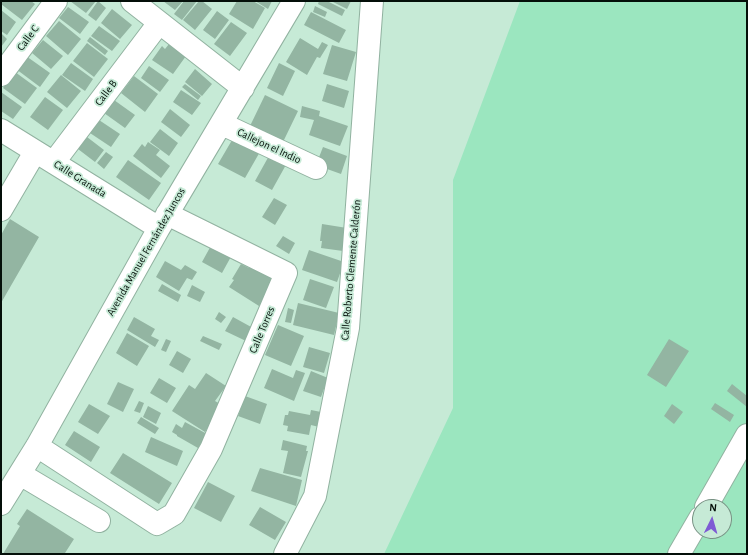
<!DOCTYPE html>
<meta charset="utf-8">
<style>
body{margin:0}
#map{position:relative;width:748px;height:555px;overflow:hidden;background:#c6ead6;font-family:"Alegreya Sans",sans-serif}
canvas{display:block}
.frame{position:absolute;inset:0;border:2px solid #040f09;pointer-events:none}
.north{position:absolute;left:692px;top:499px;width:40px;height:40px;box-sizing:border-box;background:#c6ead6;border:1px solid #789284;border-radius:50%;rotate:5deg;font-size:11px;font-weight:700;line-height:16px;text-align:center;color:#040f09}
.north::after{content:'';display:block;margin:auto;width:14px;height:18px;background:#7e5ad4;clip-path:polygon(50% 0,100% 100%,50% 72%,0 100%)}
</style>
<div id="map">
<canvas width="748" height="555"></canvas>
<div class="frame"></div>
<div class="north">N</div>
</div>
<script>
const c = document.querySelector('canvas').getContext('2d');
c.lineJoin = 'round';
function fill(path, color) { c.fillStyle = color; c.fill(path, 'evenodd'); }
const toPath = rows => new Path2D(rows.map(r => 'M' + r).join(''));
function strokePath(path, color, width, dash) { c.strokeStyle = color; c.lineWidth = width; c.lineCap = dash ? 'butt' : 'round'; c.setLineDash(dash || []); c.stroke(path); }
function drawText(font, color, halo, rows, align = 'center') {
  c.font = font + ' "Alegreya Sans",sans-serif'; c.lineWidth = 3.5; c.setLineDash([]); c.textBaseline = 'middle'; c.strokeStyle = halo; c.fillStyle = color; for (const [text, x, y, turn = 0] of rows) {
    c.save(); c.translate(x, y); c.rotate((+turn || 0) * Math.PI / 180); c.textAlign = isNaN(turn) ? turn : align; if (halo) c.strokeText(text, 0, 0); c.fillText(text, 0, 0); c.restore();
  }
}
const green = toPath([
 [520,1,747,1,747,554,384,554,453,408,453,180],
 [700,507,724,507,724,531,700,531]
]);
const building = toPath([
 [1,1,31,1,35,4,22,20,1,4],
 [70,1,96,1,86,13],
 [98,1,106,8,96,21,88,15],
 [163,1,183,1,175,10],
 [184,1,197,1,182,20,174,14],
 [199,1,202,1,212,9,195,30,183,20],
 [237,1,253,1,265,8,253,29,229,14],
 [255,1,272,1,268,9],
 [319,1,327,1,345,10,342,16,318,4],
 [331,1,351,1,347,9],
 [315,6,327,12,325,17,313,12],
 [68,7,89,22,80,34,59,18],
 [112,9,132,25,120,39,101,23],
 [1,10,16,22,7,35,1,31],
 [217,11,229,20,215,39,203,30],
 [311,12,346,30,339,43,304,25],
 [59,21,81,39,68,55,46,36],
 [231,22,247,33,230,56,214,44],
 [99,26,120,41,112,51,91,36],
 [1,33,7,39,1,47],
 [90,37,108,51,105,55,87,41],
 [300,38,318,49,322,42,328,45,320,58,317,57,307,75,286,62],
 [43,40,63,56,51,69,32,53],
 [87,43,108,59,94,77,73,61],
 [169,44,186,56,173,74,152,60,162,46,165,49],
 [332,45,356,52,347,81,323,74],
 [26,56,50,73,40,87,16,69],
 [71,63,93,79,85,91,62,75],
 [279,63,295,71,283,96,267,88],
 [149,66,169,80,160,92,141,78],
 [195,69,212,84,202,96,185,82],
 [15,72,37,88,25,104,3,88],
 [61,75,81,91,67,108,47,92],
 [134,76,158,94,145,112,121,93],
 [185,84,201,96,198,100,182,87],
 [327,84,349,91,344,108,322,101],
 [181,90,201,103,192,115,173,102],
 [1,92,22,107,13,119,1,111],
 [265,95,298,111,283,142,250,126],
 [45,97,63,110,48,130,30,117],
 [114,100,135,115,125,128,104,113],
 [302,106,320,111,319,116,348,126,340,146,309,135,314,120,300,117],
 [170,109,190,125,181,137,161,122],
 [99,120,120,134,111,147,90,133],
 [160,129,178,143,169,156,150,142],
 [235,135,261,150,245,178,218,164],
 [87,137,104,150,95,162,78,149],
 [148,142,160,150,156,155,170,166,161,178,133,156,142,144,145,147],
 [323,147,347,156,341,174,316,165],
 [106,152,113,157,104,169,97,163],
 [270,154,287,163,272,190,255,181],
 [128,160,161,183,149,200,116,177],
 [274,198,287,205,275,225,262,217],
 [10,219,39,237,1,303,1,235],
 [322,224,347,228,343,251,321,248,322,241,320,241],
 [283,236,295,243,289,254,276,246],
 [213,242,233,253,222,273,202,262],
 [309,250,344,262,337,282,302,270],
 [165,261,181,270,185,265,197,272,192,280,187,278,179,291,156,277],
 [241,264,249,268,250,265,275,280,259,306,229,287,234,280,232,279],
 [310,279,334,287,326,308,303,300],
 [162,284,181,295,178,302,158,291],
 [192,285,205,292,200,302,187,296],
 [298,303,339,313,334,335,293,325],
 [288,308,294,310,291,323,285,322],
 [219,312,226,317,221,323,215,319],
 [134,317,155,329,151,336,159,340,155,347,127,330],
 [233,317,253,328,246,341,225,331],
 [278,325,304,336,291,366,265,355],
 [127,333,149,346,137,366,116,353],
 [203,336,222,344,219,350,200,341],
 [166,339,171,341,166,352,161,350],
 [669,339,689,351,666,387,647,375],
 [309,347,330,353,324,373,303,367],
 [177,351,191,359,183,373,169,365],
 [272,369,293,378,296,370,305,373,294,401,264,388],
 [311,371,328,378,321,397,303,391],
 [206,373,226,386,215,401,222,405,205,432,172,411,189,385,195,389],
 [159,378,176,388,167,403,150,393],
 [118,382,134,389,123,412,107,404],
 [732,384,747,396,747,407,727,391],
 [245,396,267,404,260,424,238,416],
 [139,401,144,403,140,413,134,411],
 [715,403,734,415,730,422,711,409],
 [89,404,110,416,98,434,78,422],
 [672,404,683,412,674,424,664,416],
 [148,406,161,413,156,424,143,417],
 [311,410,321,412,319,427,311,425,309,435,287,431,288,426,283,425,285,415,288,415,289,411,310,415],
 [141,417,159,428,155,434,137,423],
 [185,422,207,434,198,448,177,436,177,435,172,432,176,424,182,428],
 [74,431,100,447,91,462,65,445],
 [151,437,183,451,177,466,145,452],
 [283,440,307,446,306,451,308,451,301,477,283,473,288,451,281,450],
 [123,453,172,483,159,504,110,473],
 [260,468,302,480,296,506,251,491],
 [208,482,235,496,221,522,194,508],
 [260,507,286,522,275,540,249,525],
 [27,509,74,539,65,553,68,554,3,554,20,526,17,524]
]);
const minor = toPath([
 [132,1,243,88],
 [1,75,56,1],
 [222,124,316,168],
 [1,130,159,228],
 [54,162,159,23],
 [1,210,35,152],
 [37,446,157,524,174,514,211,449,286,273,167,214],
 [20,474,99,521],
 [1,504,37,446,159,228,294,1],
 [706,507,747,435],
 [285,554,315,496,348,328,372,1],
 [679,554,700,518]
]);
const streetNames = [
 ["Calle C",28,38,-53],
 ["Calle B",106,93,-53],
 ["Callejon el Indio",269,146,25],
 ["Calle Granada",80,179,32],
 ["Avenida Manuel Fernández Juncos",146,252,-60],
 ["Calle Roberto Clemente Calderón",351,270,-85],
 ["Calle Torres",262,330,-67]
];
fill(green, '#9be6bf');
fill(building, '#93b5a2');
strokePath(minor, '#91b2a0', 24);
strokePath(minor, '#fff', 22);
drawText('11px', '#040f09', '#c6ead6', streetNames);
</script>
